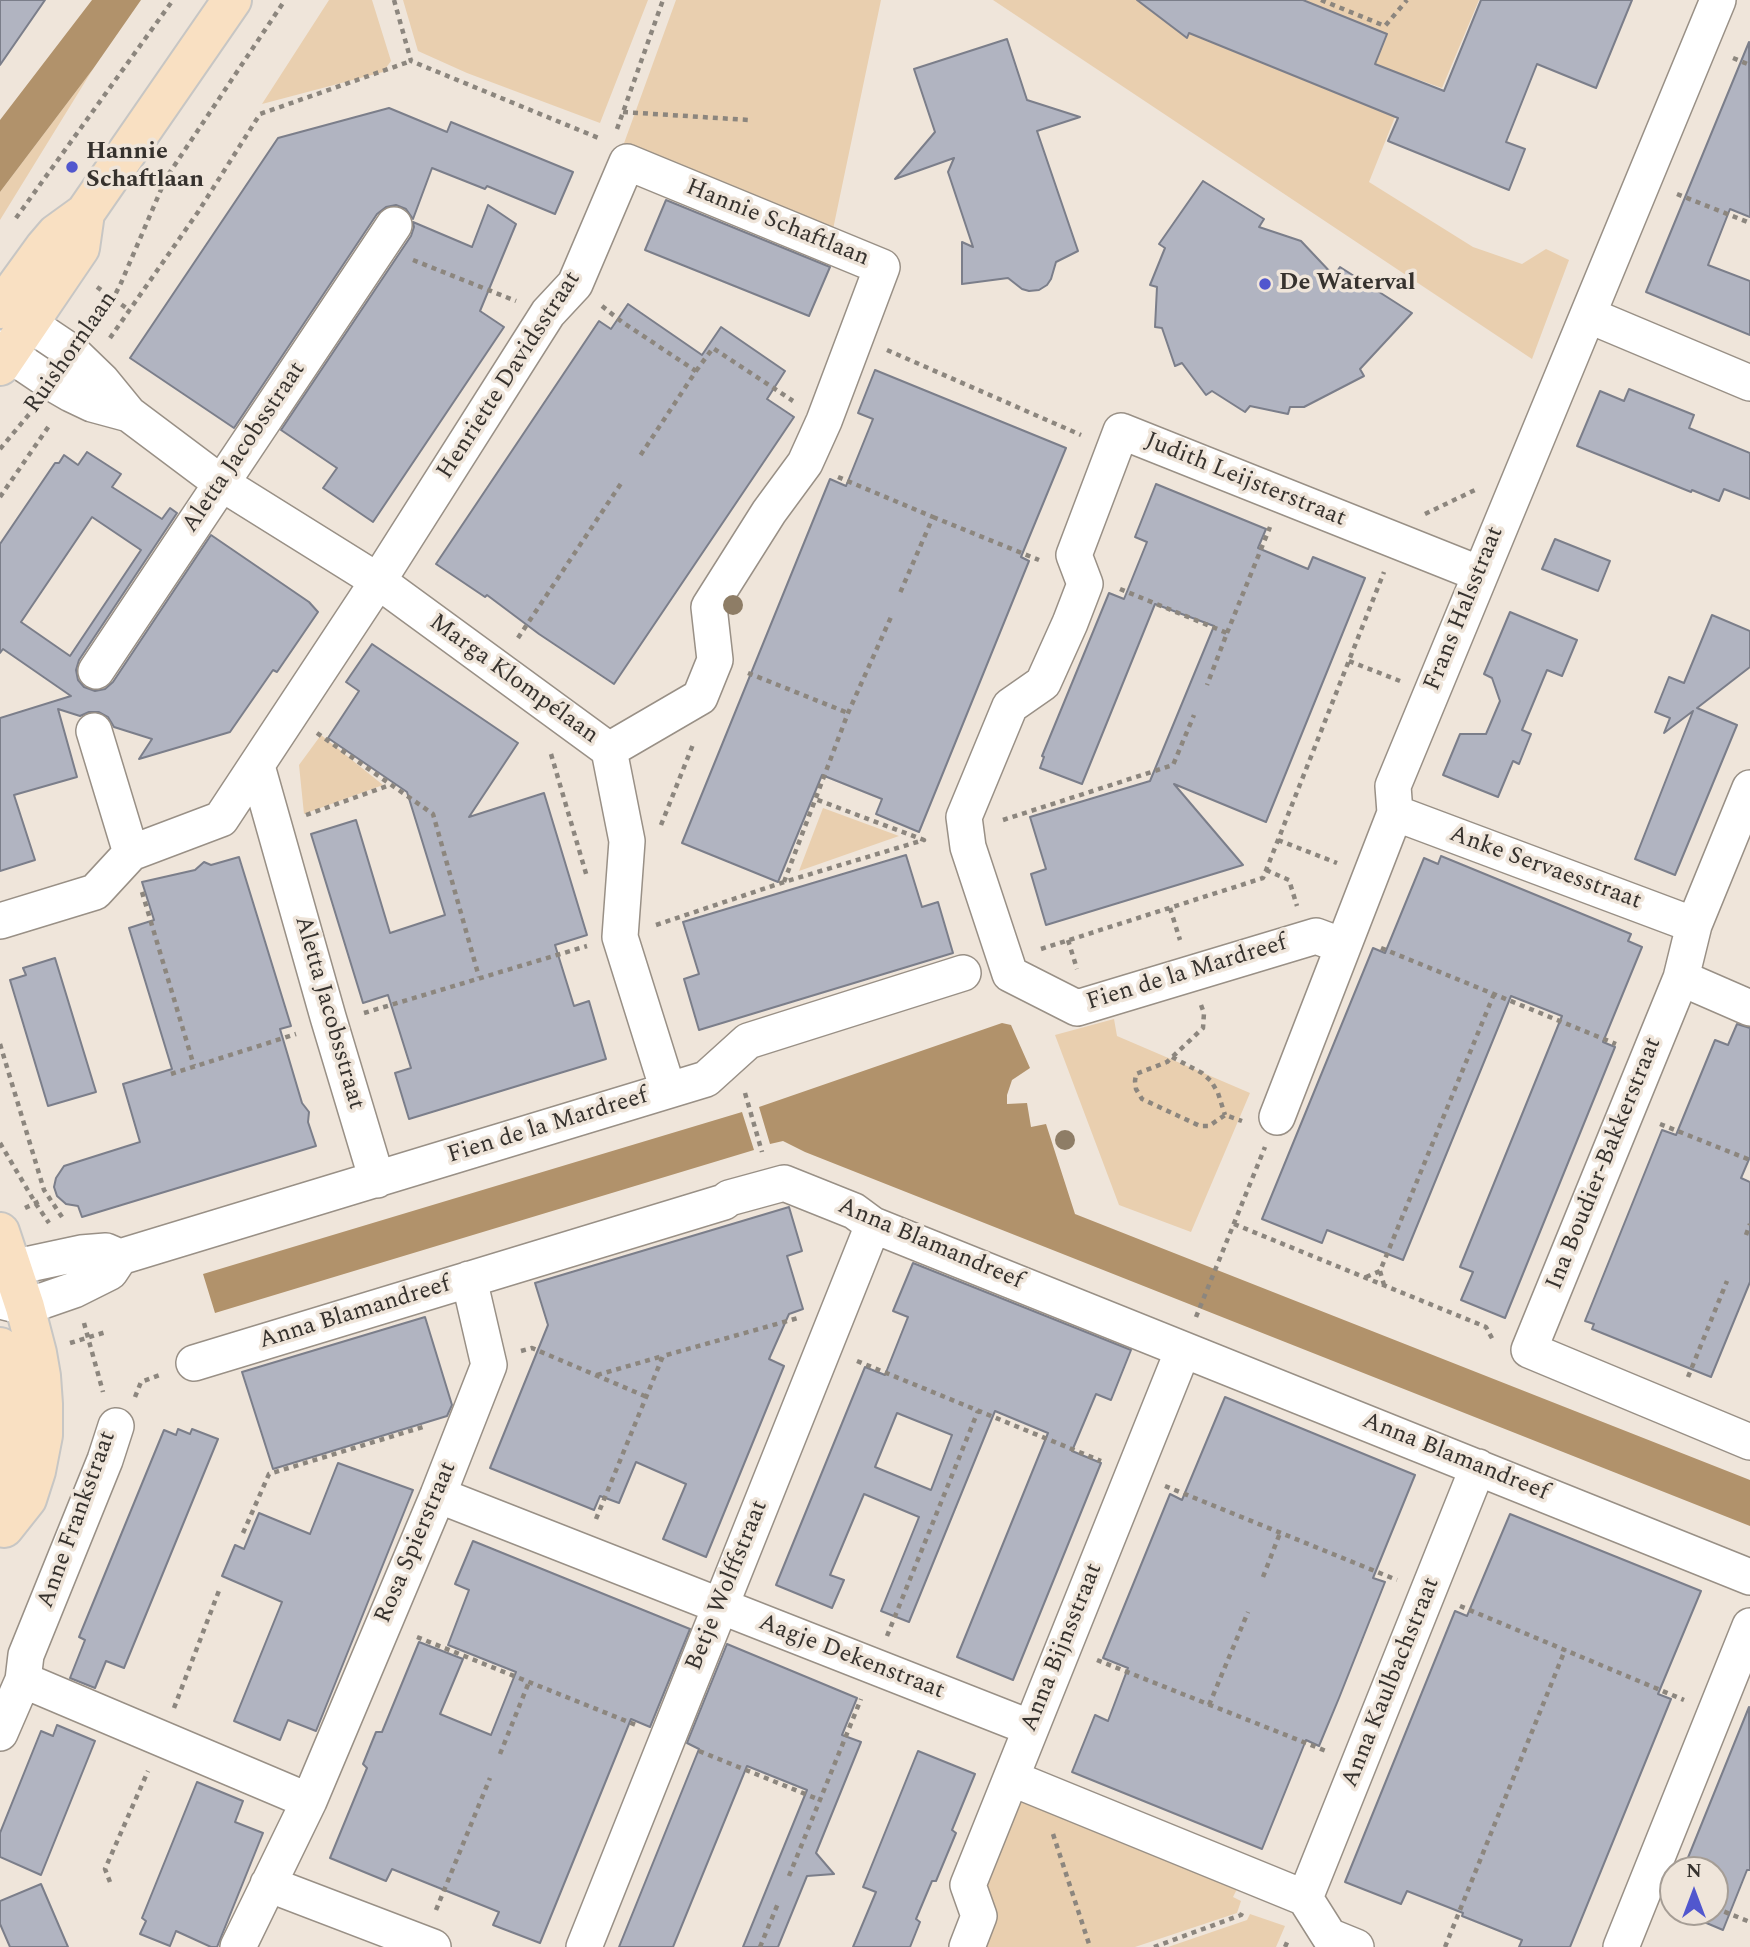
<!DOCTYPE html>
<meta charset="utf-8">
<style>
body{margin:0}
#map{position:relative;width:1750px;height:1947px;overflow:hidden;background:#efe5da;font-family:Spectral,serif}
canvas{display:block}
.north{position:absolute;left:1659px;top:1856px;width:70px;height:70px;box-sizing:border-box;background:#efe5da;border:2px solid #a59d95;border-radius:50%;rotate:0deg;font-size:19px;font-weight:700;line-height:28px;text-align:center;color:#36322e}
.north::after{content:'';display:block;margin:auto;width:24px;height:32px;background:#5157ce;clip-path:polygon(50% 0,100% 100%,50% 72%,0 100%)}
</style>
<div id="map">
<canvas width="1750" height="1947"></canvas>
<div class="north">N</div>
</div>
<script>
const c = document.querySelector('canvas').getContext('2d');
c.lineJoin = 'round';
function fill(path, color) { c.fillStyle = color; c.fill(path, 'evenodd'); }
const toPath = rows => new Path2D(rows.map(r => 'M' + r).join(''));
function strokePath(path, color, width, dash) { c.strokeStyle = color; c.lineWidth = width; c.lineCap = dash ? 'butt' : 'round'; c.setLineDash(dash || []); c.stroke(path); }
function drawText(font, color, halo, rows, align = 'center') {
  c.font = font + ' Spectral,serif'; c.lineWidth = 7; c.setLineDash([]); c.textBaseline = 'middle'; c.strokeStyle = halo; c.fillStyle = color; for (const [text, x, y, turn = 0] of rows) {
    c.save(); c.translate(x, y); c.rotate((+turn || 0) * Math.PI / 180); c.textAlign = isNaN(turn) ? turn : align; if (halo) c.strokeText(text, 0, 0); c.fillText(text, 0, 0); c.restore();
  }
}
const green = toPath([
 [329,0,372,0,391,61,383,72,262,104],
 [403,0,648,0,600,123,467,73,418,51],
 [676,0,881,0,832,234,623,146],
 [993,0,1479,0,1442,88,1411,77,1369,182,1473,247,1522,264,1546,249,1569,260,1532,359],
 [93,69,0,220,0,192],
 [321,735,383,785,304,814,299,765],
 [823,808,899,836,799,871],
 [1114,1019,1117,1036,1250,1093,1191,1232,1119,1205,1055,1035],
 [1025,1789,1243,1877,1233,1897,1241,1901,1237,1913,1135,1947,970,1947,982,1893],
 [1250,1914,1285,1926,1276,1947,1168,1947,1247,1920]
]);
const water = toPath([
 [92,0,141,0,93,69,0,192,0,120],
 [1002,1023,1011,1025,1030,1068,1012,1080,1007,1095,1007,1104,1027,1103,1031,1127,1046,1124,1075,1214,1750,1480,1750,1526,805,1152,783,1141,770,1144,759,1107],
 [742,1112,754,1150,215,1313,203,1274]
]);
const building = toPath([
 [0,0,45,0,0,65,0,0],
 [1137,0,1303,0,1387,34,1375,64,1444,91,1481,0,1632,0,1596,88,1537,64,1506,142,1525,149,1509,190,1388,141,1398,118,1189,33,1187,38,1137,0],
 [1007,39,1027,100,1080,117,1037,131,1078,251,1056,262,1051,279,1047,285,1039,290,1029,291,1022,289,1008,278,962,284,962,242,973,247,948,172,954,158,895,179,935,132,914,69,1007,39],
 [1749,42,1750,217,1730,209,1708,265,1750,281,1750,335,1646,292,1749,42],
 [389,108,447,132,451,122,573,172,555,214,487,186,485,189,432,168,413,219,406,209,396,205,386,207,377,214,234,428,130,358,278,138,389,108],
 [1203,181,1264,219,1259,227,1301,241,1334,276,1340,267,1412,313,1360,369,1364,376,1304,407,1290,407,1288,414,1250,406,1245,412,1212,391,1206,395,1182,363,1175,366,1162,328,1155,327,1157,287,1150,285,1165,248,1159,244,1203,181],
 [666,200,830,267,809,316,645,250,666,200],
 [488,205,516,224,480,311,504,327,373,522,323,488,337,468,281,430,411,236,414,227,413,222,472,247,488,205],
 [628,304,702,355,721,327,785,371,767,399,794,417,614,684,539,634,487,595,485,597,436,564,599,321,611,329,628,304],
 [875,370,1066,448,1021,557,1029,561,919,832,876,814,882,799,822,775,778,882,682,843,830,479,846,486,873,419,858,413,875,370],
 [1629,389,1694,415,1689,428,1750,453,1750,499,1724,489,1719,501,1692,490,1691,492,1577,446,1600,391,1624,401,1629,389],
 [87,452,121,474,112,487,162,519,170,508,177,513,79,660,76,670,78,680,84,687,95,691,105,689,113,682,211,535,309,602,318,612,277,672,273,670,230,732,139,759,152,739,114,727,108,717,99,712,89,712,80,716,58,709,77,777,14,795,35,860,0,871,0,718,71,696,3,649,0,653,0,544,55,463,59,463,64,455,78,465,87,452],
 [92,517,141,550,70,656,21,622,92,517],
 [1156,484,1266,529,1258,548,1308,569,1313,557,1365,578,1266,822,1174,784,1243,865,1046,925,1031,874,1046,869,1030,817,1150,781,1214,626,1155,604,1082,784,1040,768,1044,757,1042,756,1109,593,1124,599,1147,542,1135,537,1156,484],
 [1555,539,1610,561,1598,591,1542,569,1555,539],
 [1510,612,1577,640,1562,676,1547,670,1522,730,1531,734,1519,764,1513,761,1498,797,1443,775,1460,734,1486,734,1500,701,1492,678,1484,674,1510,612],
 [1712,615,1750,631,1750,667,1697,708,1737,725,1675,875,1635,859,1693,711,1664,733,1670,718,1655,712,1669,677,1684,683,1712,615],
 [372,644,518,743,469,817,544,793,587,935,555,945,574,1006,589,1001,606,1059,409,1119,395,1073,411,1068,388,995,363,1003,311,834,356,820,390,933,445,915,407,792,328,738,359,691,346,682,372,644],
 [906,855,922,907,938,902,953,953,699,1030,684,979,699,974,683,922,906,855],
 [1441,856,1631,934,1628,941,1642,947,1603,1042,1615,1047,1505,1318,1461,1300,1473,1272,1460,1267,1562,1016,1511,996,1403,1260,1327,1230,1322,1243,1262,1219,1373,948,1385,953,1424,858,1438,864,1441,856],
 [239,857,291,1026,280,1029,302,1103,309,1112,308,1122,316,1146,82,1217,78,1206,66,1204,57,1196,54,1187,56,1178,64,1166,140,1142,123,1084,172,1069,129,928,154,920,142,882,195,870,204,862,211,865,239,857],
 [55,958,96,1092,48,1106,10,980,26,975,23,968,55,958],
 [1737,1024,1750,1028,1750,1157,1741,1178,1750,1182,1750,1282,1711,1377,1592,1329,1594,1324,1585,1321,1662,1130,1676,1135,1715,1040,1728,1045,1737,1024],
 [789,1207,802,1251,787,1256,803,1309,789,1314,769,1359,784,1366,706,1557,663,1539,686,1484,636,1462,619,1503,600,1496,594,1510,490,1468,548,1325,535,1283,789,1207],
 [913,1263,1131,1350,1111,1400,1096,1394,1072,1451,1101,1463,1013,1680,957,1657,1048,1433,995,1411,909,1622,881,1611,919,1517,864,1494,830,1575,844,1580,832,1608,776,1585,865,1367,885,1375,908,1317,893,1311,913,1263],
 [897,1413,952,1435,931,1490,875,1467,897,1413],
 [425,1317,452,1405,447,1416,273,1469,242,1372,425,1317],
 [1225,1397,1415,1475,1373,1578,1385,1582,1339,1698,1319,1746,1306,1740,1262,1849,1072,1772,1095,1715,1108,1721,1128,1668,1103,1658,1170,1494,1182,1500,1225,1397],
 [178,1429,190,1434,192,1429,218,1439,124,1668,106,1661,95,1688,70,1678,85,1640,79,1637,164,1430,176,1435,178,1429],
 [338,1463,413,1490,316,1731,288,1720,280,1740,234,1721,282,1602,222,1576,235,1545,244,1549,259,1513,310,1534,338,1463],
 [1510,1514,1701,1591,1658,1694,1671,1699,1570,1947,1519,1947,1522,1940,1462,1916,1463,1913,1407,1891,1401,1904,1345,1882,1455,1611,1467,1616,1510,1514],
 [473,1541,690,1629,650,1727,631,1719,540,1943,493,1925,499,1912,392,1869,386,1881,330,1858,367,1768,363,1764,376,1732,382,1732,419,1642,463,1659,440,1714,491,1735,516,1672,448,1645,469,1590,455,1584,473,1541],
 [727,1644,857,1698,842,1735,861,1742,816,1853,834,1874,807,1876,778,1947,743,1947,807,1790,747,1766,673,1947,619,1947,699,1749,687,1743,727,1644],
 [1749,1707,1750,1870,1747,1870,1723,1930,1697,1919,1700,1912,1715,1912,1715,1875,1717,1870,1683,1870,1749,1707],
 [57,1725,95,1741,41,1875,0,1857,0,1833,41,1731,53,1736,57,1725],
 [918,1751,975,1774,952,1830,956,1833,936,1881,932,1881,916,1919,920,1922,910,1947,853,1947,876,1892,863,1887,918,1751],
 [197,1782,243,1801,235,1822,263,1833,217,1947,211,1947,176,1931,170,1946,140,1934,146,1921,142,1918,197,1782],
 [41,1884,68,1947,10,1947,0,1924,0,1901,41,1884]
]);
const path = toPath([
 [394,0,411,61,601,139],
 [1321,0,1385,26,1407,0],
 [1733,58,1750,65],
 [623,112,749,120],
 [617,129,663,0],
 [1677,194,1750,223],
 [16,218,173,0],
 [413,260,516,301],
 [97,287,129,310],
 [602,306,622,322,696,371,638,459],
 [93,326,113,299,121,283,166,178,285,0],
 [110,338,198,212,260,114,411,61],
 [887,350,1081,435],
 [696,371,713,348,793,401],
 [0,449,31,412],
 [838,477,933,517,900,593],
 [0,497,51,423],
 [1425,514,1477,489],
 [933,517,1039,560],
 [1120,589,1227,633,1207,685],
 [1227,633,1270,527],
 [518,638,622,482],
 [1349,661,1400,681],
 [748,673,848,713],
 [317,733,433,814,479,977],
 [551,754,587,877],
 [306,815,390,785],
 [1003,820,1173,765,1194,715],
 [661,825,694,742],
 [1278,840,1337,863],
 [1266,870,1289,880,1297,906],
 [784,882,848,713,891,617],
 [142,892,194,1066],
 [1170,908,1180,940],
 [656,925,784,882,924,840,815,799],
 [1068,940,1077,969],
 [1381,948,1616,1044],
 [1041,949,1263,878,1384,572],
 [1201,1005,1204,1013,1203,1028,1167,1062,1136,1074,1135,1081,1136,1089,1142,1099,1200,1126,1209,1126,1225,1115,1242,1121],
 [364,1013,587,946],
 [0,1044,44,1190,64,1220],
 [1172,1057,1202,1073,1211,1081,1218,1093,1225,1115],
 [171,1074,296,1034],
 [745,1093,762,1152],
 [1660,1124,1750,1160],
 [0,1143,36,1204,49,1223],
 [25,1208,42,1200],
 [1234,1224,1486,1327,1494,1342],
 [1746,1235,1750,1224],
 [1380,1271,1384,1285],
 [1366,1277,1380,1271,1494,994],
 [1196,1317,1265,1147],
 [84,1323,103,1392],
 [70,1343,106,1332],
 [521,1351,532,1348,647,1397],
 [857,1361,1101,1461],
 [597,1375,663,1356],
 [1688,1377,1727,1281],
 [135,1397,141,1382,160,1375],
 [1165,1486,1397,1580],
 [596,1519,663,1356,798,1318],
 [243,1533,269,1474,426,1426],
 [1263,1577,1280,1533],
 [1460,1606,1684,1700],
 [887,1636,978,1411],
 [417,1637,636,1725],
 [1097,1660,1326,1751],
 [1209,1705,1248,1612],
 [174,1708,220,1588],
 [699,1751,820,1800],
 [500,1754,529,1682],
 [1053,1834,1090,1947],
 [789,1876,861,1699],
 [110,1882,105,1869,148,1771],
 [1715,1908,1750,1922],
 [436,1910,490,1778],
 [760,1947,779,1901],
 [1154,1947,1241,1915,1243,1911],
 [1285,1947,1289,1938],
 [1445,1947,1565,1650]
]);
const minor = toPath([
 [6,308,73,353,102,381,129,414,221,483,378,581,609,750,627,841,620,937,668,1090],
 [1588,315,1750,383],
 [0,348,52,383,71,394,92,404,129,414],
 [96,671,394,225],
 [94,731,131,853],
 [257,766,328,1017,377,1180],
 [1750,788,1694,925,1681,978,1750,1008],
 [1395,813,1694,925],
 [0,921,95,892,131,853,221,819,378,581,548,313,575,284,627,162,882,267,824,421,805,463,769,512,709,607,715,660,700,697,609,750],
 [1343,946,1316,936,1077,1008,1010,974,968,847,964,817,1010,706,1043,683,1070,623,1085,584,1074,555,1121,431,1480,574],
 [1681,978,1529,1350,1750,1442],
 [1277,1117,1395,813,1393,786,1718,0],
 [0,1281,11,1268,81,1253,106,1251,120,1257,706,1079,748,1041,963,973],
 [0,1301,25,1307,74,1290,110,1272,120,1257],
 [194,1363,724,1202,729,1198,784,1183,854,1211,873,1225,1750,1577],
 [438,1495,1031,1728],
 [23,1680,309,1801],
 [0,1733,23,1680,26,1655,105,1460,116,1426],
 [1011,1778,1305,1898,1329,1936,1356,1947],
 [268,1884,433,1947],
 [1305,1898,1478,1467],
 [238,1947,309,1801,438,1495,489,1365,469,1279],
 [584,1947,873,1225],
 [967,1947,979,1916,968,1885,1183,1350],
 [1621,1947,1750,1626]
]);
const major = toPath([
 [0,309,44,248,56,234,85,213,232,0],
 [0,366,80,248,85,213],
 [0,1232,25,1307,37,1353,41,1376,43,1404,43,1435,36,1471,27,1499,4,1528],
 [0,1347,11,1389,15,1421,14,1446,6,1496]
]);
const trees = [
 [733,605],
 [1065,1140]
];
const markers = [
 [72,167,7,"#5157ce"],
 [1265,284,7,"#5157ce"]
];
const poiNames = [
 ["Hannie",86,153],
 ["Schaftlaan",86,181],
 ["De Waterval",1279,284]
];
const streetNames = [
 ["Hannie Schaftlaan",777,224,22],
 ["Ruishornlaan",72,353,-55],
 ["Henriette Davidsstraat",510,376,-57],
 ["Aletta Jacobsstraat",245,448,-56],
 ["Judith Leijsterstraat",1245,481,22],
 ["Frans Halsstraat",1465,609,-68],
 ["Marga Klompélaan",513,680,36],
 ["Anke Servaesstraat",1545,869,20],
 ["Fien de la Mardreef",1187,974,-17],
 ["Aletta Jacobsstraat",328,1013,74],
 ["Fien de la Mardreef",548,1127,-17],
 ["Ina Boudier-Bakkerstraat",1605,1164,-68],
 ["Anna Blamandreef",930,1245,23],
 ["Anna Blamandreef",355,1314,-17],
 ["Anna Blamandreef",1455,1458,22],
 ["Anne Frankstraat",78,1520,-70],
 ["Rosa Spierstraat",417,1543,-67],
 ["Betje Wolffstraat",728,1586,-68],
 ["Anna Bijnsstraat",1063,1648,-68],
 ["Aagje Dekenstraat",851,1658,21],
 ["Anna Kaulbachstraat",1392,1683,-68]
];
fill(green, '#e9cfaf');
fill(water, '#b1926b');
fill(building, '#b1b4c1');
strokePath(building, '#7b7e8a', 2);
strokePath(minor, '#999086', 38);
strokePath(major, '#c7c6c4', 42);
strokePath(path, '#8c867e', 4.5, [5, 5]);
strokePath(minor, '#fff', 35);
strokePath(major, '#f9e0c2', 38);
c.fillStyle = '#8e7d66';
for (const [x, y] of trees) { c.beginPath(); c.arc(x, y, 10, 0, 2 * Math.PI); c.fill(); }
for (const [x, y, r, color] of markers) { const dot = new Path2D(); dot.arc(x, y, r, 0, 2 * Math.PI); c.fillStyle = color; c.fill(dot); strokePath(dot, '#efe5da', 2.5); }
drawText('bold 24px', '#36322e', '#efe5da', poiNames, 'left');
drawText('24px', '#36322e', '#efe5da', streetNames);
</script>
